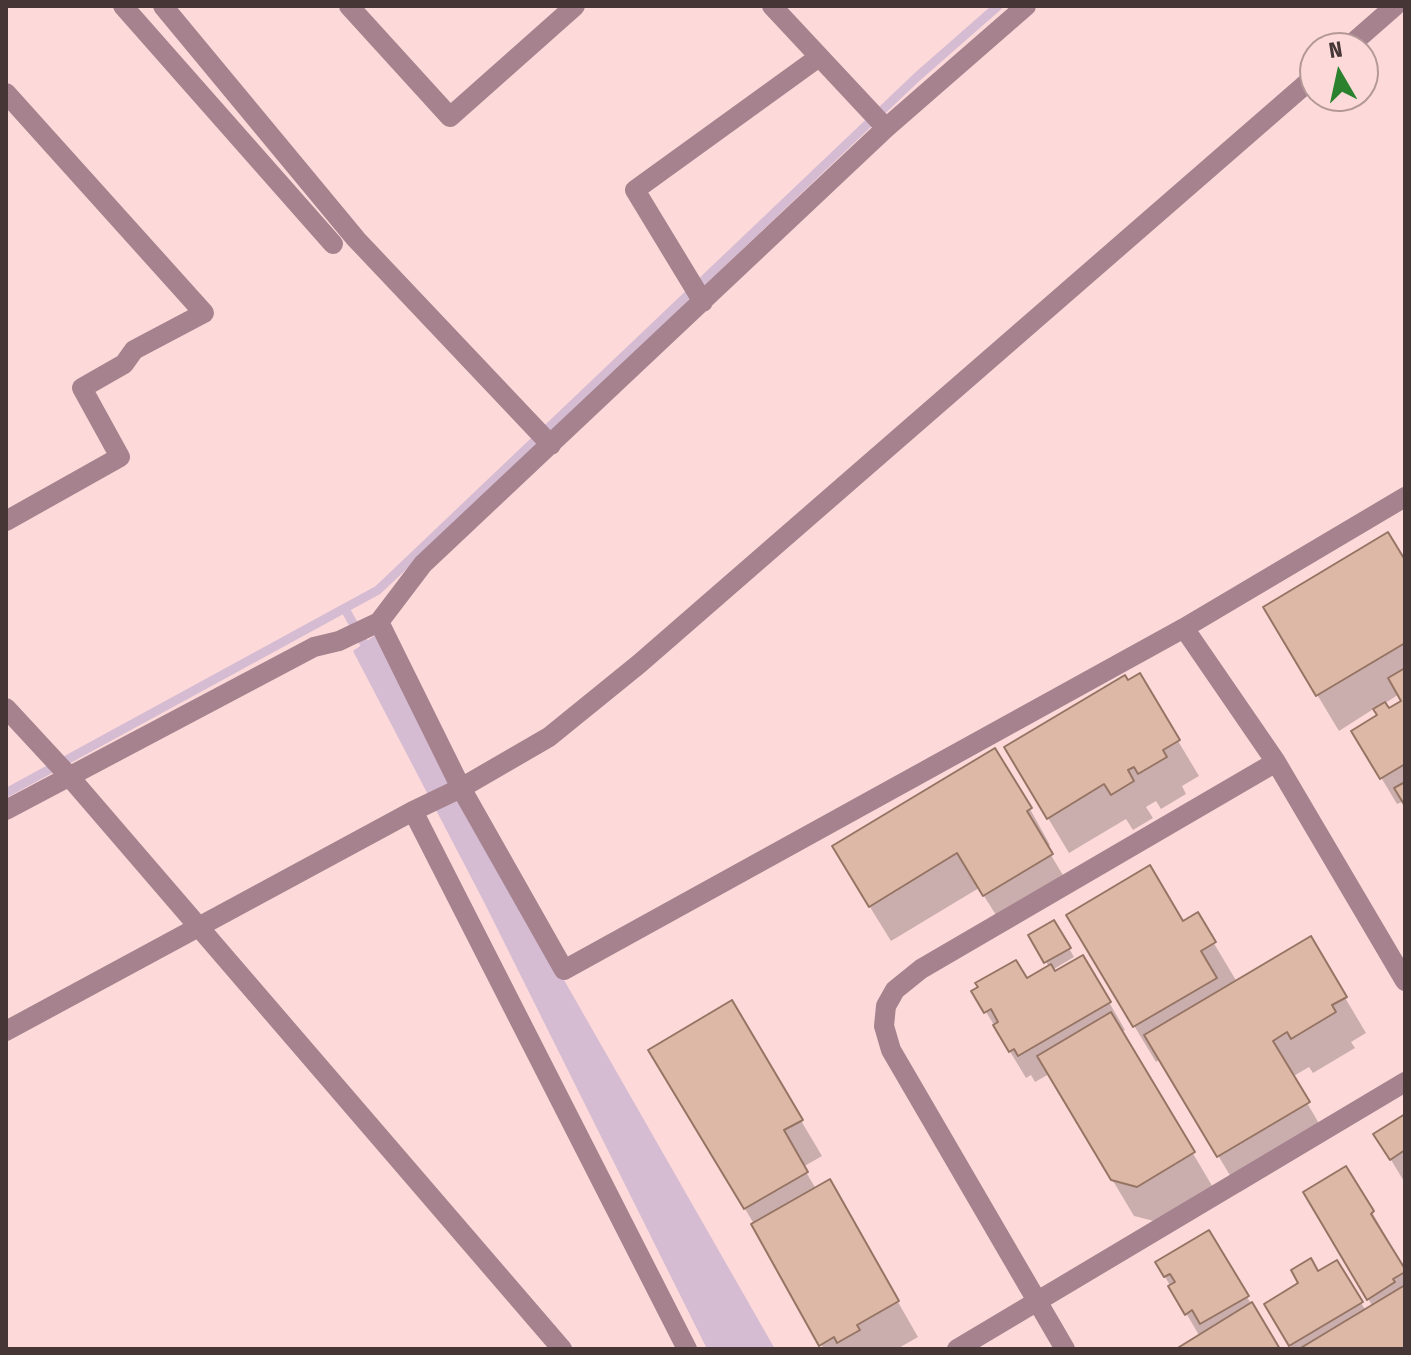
<!DOCTYPE html>
<style>
body{margin:0}
#map{position:relative;width:1411px;height:1355px;overflow:hidden;background:#fddad9;font-family:"Fira Sans Condensed",sans-serif}
canvas{display:block}
.frame{position:absolute;inset:0;border:8px solid #473636;pointer-events:none}
.north{position:absolute;left:1299px;top:32px;width:80px;height:80px;box-sizing:border-box;background:#fddad9;border:2px solid #b49898;border-radius:50%;rotate:351deg;font-size:22px;font-weight:700;line-height:32px;text-align:center;color:#473636}
.north::after{content:'';display:block;margin:auto;width:28px;height:36px;background:#2c812e;clip-path:polygon(50% 0,100% 100%,50% 72%,0 100%)}
</style>
<div id="map">
<canvas width="1411" height="1355"></canvas>
<div class="frame"></div>
<div class="north">N</div>
</div>
<script>
const c = document.querySelector('canvas').getContext('2d');
c.lineJoin = 'round';
function fill(path, color) { c.fillStyle = color; c.fill(path, 'evenodd'); }
const toPath = rows => new Path2D(rows.map(r => 'M' + r).join(''));
function strokePath(path, color, width, dash) { c.strokeStyle = color; c.lineWidth = width; c.lineCap = dash ? 'butt' : 'round'; c.setLineDash(dash || []); c.stroke(path); }
const water = toPath([
 [378,633,464,805,775,1349,707,1349,484,902,353,651]
]);
const shadow = toPath([
 [1405,564,1405,803,1404,801,1397,804,1370,759,1380,716,1375,708,1339,731,1286,643],
 [1399,694,1404,702,1388,711,1384,704],
 [1178,741,1199,776,1182,786,1186,794,1161,809,1156,801,1146,807,1153,818,1133,830,1126,819,1069,853,1027,783],
 [1030,809,1050,845,1046,847,1072,890,1006,931,979,888,891,941,855,883],
 [1197,915,1237,982,1310,939,1366,1033,1351,1042,1355,1048,1313,1073,1309,1067,1292,1077,1328,1139,1240,1192,1160,1059,1156,1062,1089,951,1183,924],
 [1054,922,1074,957,1052,970,1054,974,1083,957,1125,1030,1121,1032,1214,1189,1158,1222,1134,1216,1049,1074,1035,1082,1031,1075,1026,1078,974,992,1026,981,1049,967,1031,935],
 [731,1003,822,1156,803,1167,816,1189,829,1182,918,1337,897,1349,824,1349,754,1224,672,1086],
 [1405,1116,1405,1183,1376,1135],
 [1306,1193,1372,1212,1388,1240,1386,1241,1405,1273,1405,1349,1292,1349,1266,1305,1336,1262,1366,1311,1373,1307],
 [1209,1233,1278,1349,1180,1349,1200,1337,1157,1263]
]);
const stream = toPath([
 [345,609,364,643],
 [6,793,378,590,917,77,998,6]
]);
const building = toPath([
 [1388,532,1405,560,1405,643,1316,696,1263,607,1388,532],
 [1405,668,1405,764,1380,779,1351,731,1377,715,1373,709,1385,702,1389,708,1401,701,1388,678,1405,668],
 [1140,673,1180,740,1163,750,1167,757,1138,774,1134,767,1128,770,1134,781,1111,795,1104,784,1047,819,1004,747,1125,675,1128,680,1140,673],
 [995,748,1032,808,1027,811,1053,854,983,896,957,853,869,907,832,846,995,748],
 [1405,782,1405,806,1394,788,1405,782],
 [1150,865,1183,921,1198,912,1216,942,1201,951,1217,978,1133,1027,1066,915,1150,865],
 [1054,920,1071,948,1044,963,1028,935,1054,920],
 [1311,936,1347,997,1332,1005,1336,1012,1291,1039,1287,1032,1273,1041,1310,1102,1217,1157,1144,1035,1311,936],
 [1083,955,1111,1002,1018,1056,1014,1049,1009,1052,993,1025,998,1022,991,1009,984,1013,971,991,978,987,975,983,1016,960,1027,978,1051,964,1055,971,1083,955],
 [732,1000,803,1120,784,1130,808,1172,744,1209,648,1050,732,1000],
 [1111,1012,1195,1152,1137,1187,1111,1180,1037,1056,1111,1012],
 [1405,1114,1405,1150,1390,1160,1373,1134,1405,1114],
 [1346,1166,1374,1211,1371,1214,1405,1269,1405,1272,1393,1279,1395,1282,1367,1300,1303,1192,1346,1166],
 [830,1179,899,1301,857,1325,860,1330,837,1343,834,1337,819,1346,751,1224,830,1179],
 [1209,1230,1249,1296,1200,1324,1192,1310,1185,1315,1168,1286,1175,1282,1170,1274,1164,1277,1155,1262,1209,1230],
 [1311,1258,1318,1271,1337,1260,1363,1302,1289,1346,1264,1304,1298,1283,1291,1270,1311,1258],
 [1405,1285,1405,1349,1299,1349,1405,1285],
 [1252,1302,1280,1349,1176,1349,1252,1302]
]);
const minor = toPath([
 [123,6,333,244],
 [163,6,356,239,551,445],
 [349,6,450,117,575,6],
 [772,6,886,128],
 [1347,48,1395,6],
 [6,93,204,313,134,350,124,364,82,388,120,457,6,521],
 [703,302,635,190,819,57],
 [379,622,461,788,564,970,1184,628,1405,497],
 [1184,628,1276,762,1405,981],
 [6,708,68,775,562,1349],
 [6,810,314,647,339,641,379,622,423,564,886,128,1026,6],
 [413,811,687,1349],
 [6,1031,413,811,461,788,549,737,639,664,1315,76],
 [957,1349,1405,1082],
 [1065,1349,891,1050,884,1026,886,1006,895,990,921,969,1276,762]
]);
fill(water, '#d6bcd2');
fill(shadow, '#0003');
strokePath(stream, '#d6bcd2', 9);
fill(building, '#ddb8a7');
strokePath(building, '#967464', 2);
strokePath(minor, '#a5828e', 20);
</script>
